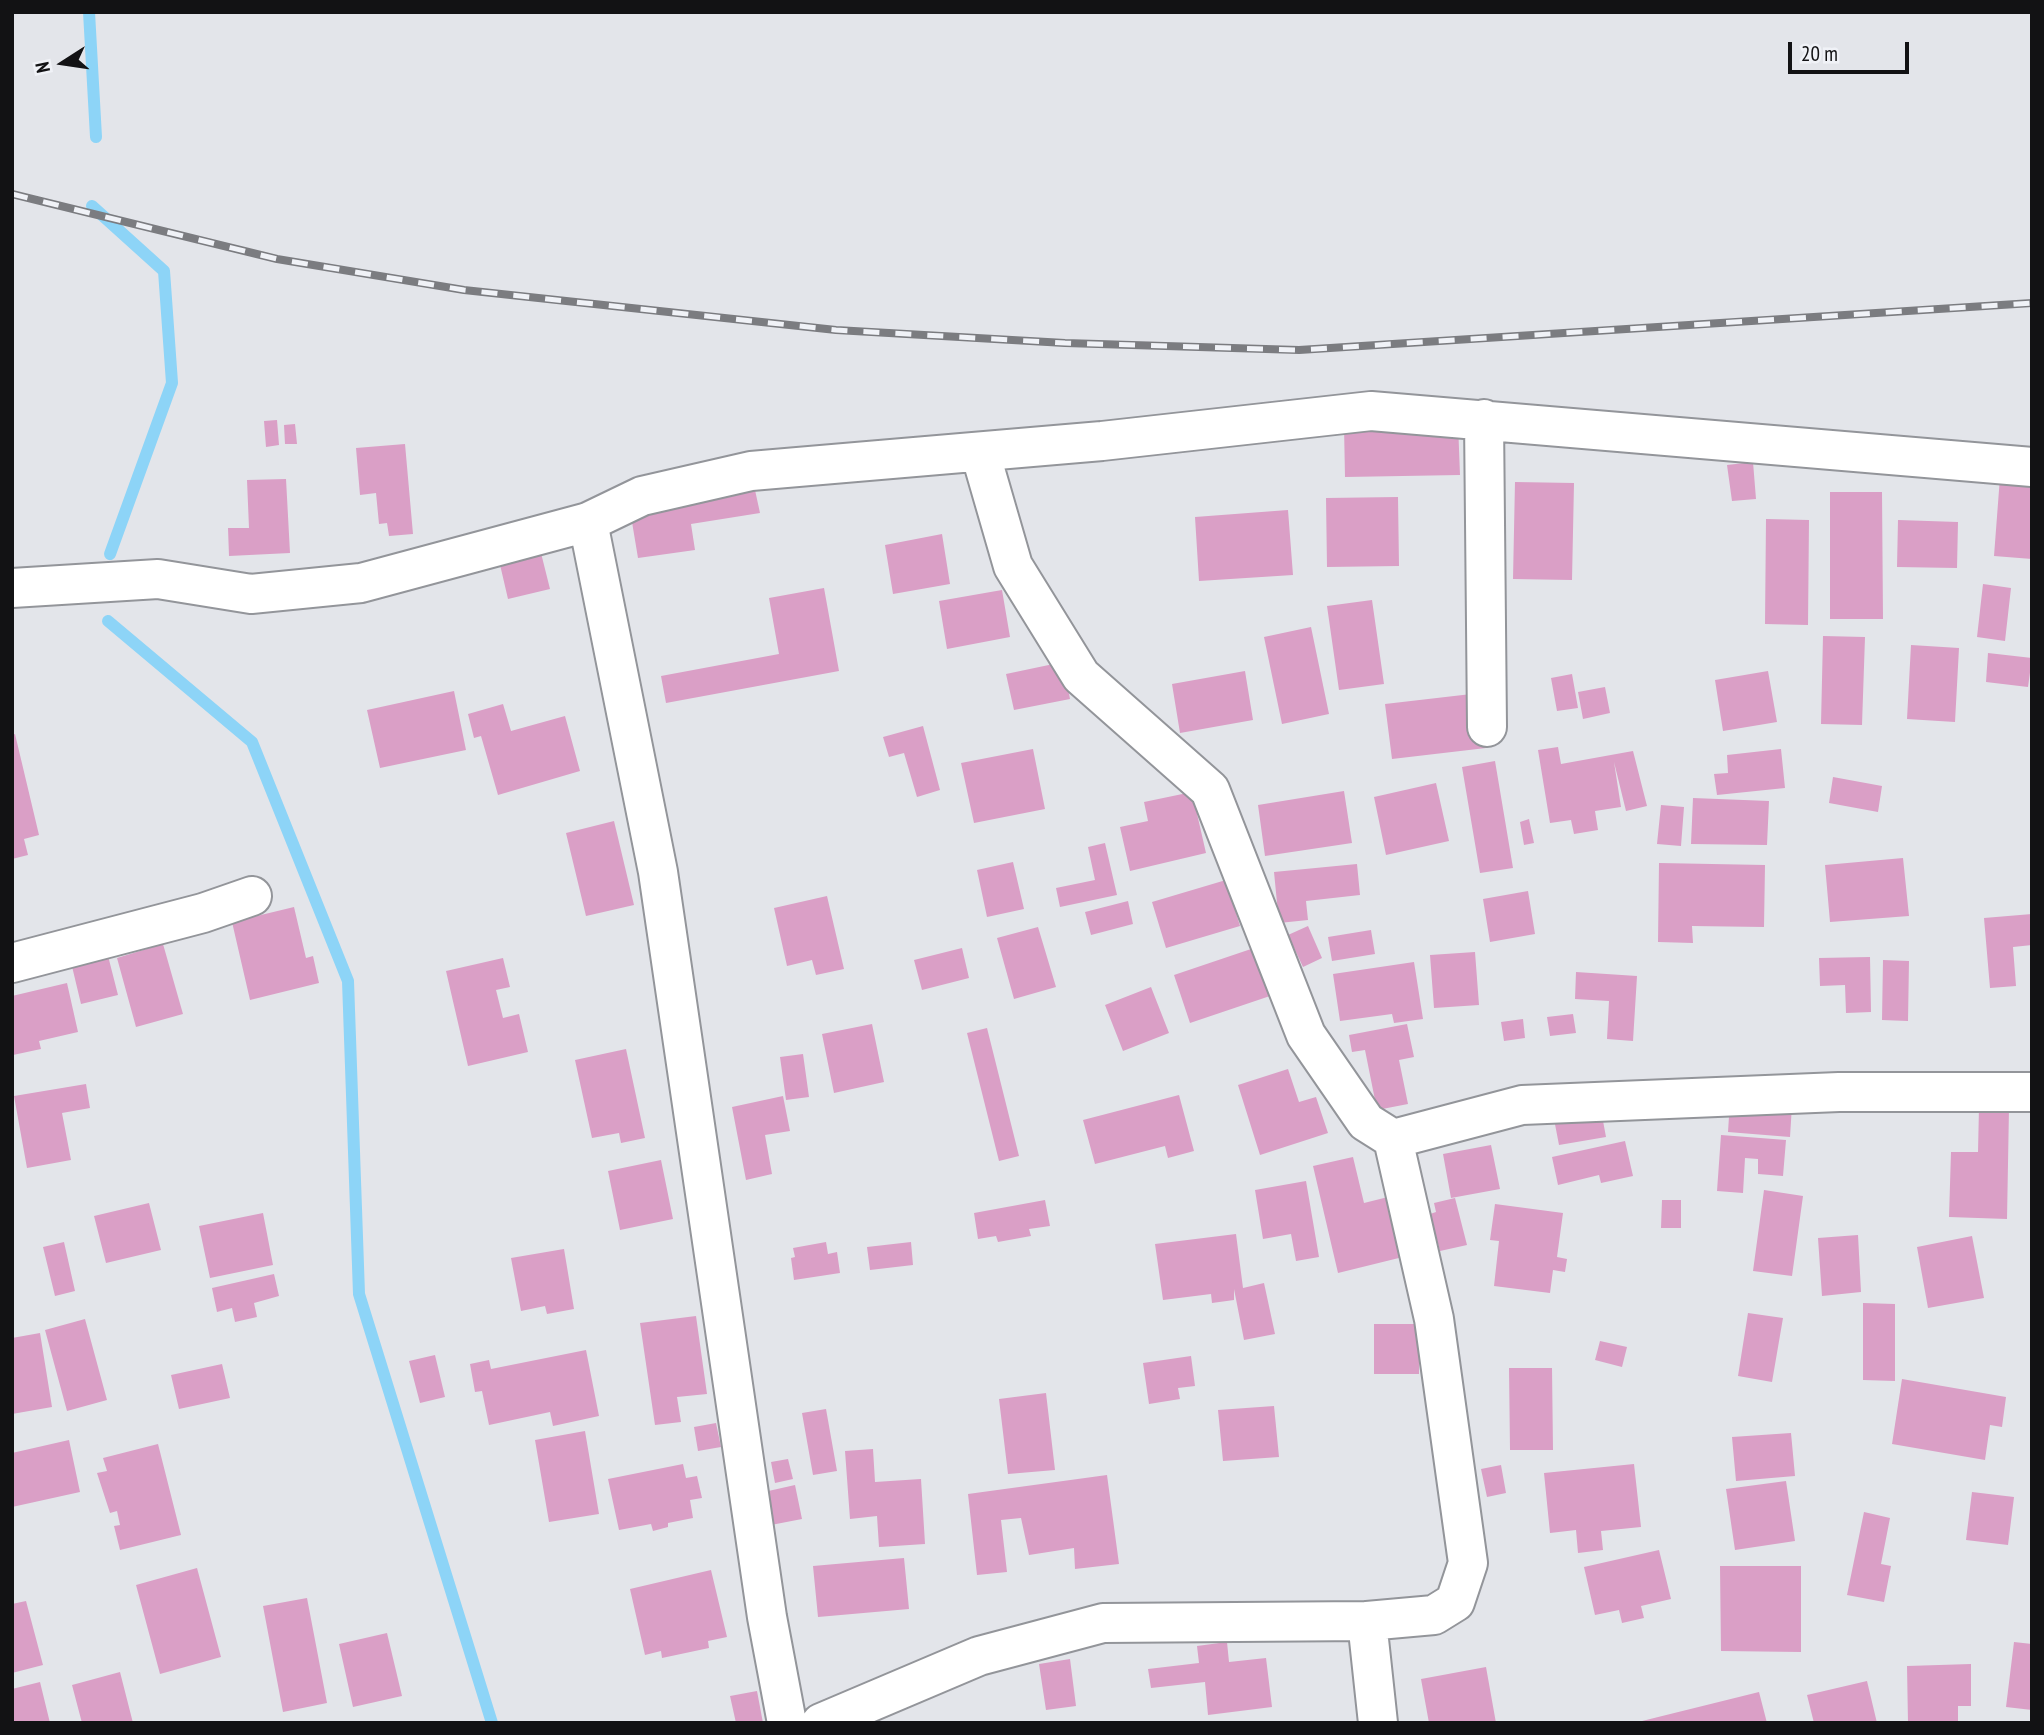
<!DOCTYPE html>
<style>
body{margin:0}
#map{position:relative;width:2044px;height:1735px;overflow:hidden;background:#e3e5ea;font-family:"PT Sans Narrow",sans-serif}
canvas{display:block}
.frame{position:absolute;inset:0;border:14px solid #121214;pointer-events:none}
.north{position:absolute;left:28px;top:28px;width:70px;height:70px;-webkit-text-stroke:5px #f0f2f7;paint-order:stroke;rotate:258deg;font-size:19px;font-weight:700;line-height:28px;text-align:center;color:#121214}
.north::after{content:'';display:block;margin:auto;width:24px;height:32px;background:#121214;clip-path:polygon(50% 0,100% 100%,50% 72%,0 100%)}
.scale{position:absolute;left:1788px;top:42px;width:121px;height:32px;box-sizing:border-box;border:4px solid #121214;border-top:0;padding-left:9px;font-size:21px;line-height:24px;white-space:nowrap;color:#121214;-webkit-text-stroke:5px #f0f2f7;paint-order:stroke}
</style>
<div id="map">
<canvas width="2044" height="1735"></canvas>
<div class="frame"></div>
<div class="north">N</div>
<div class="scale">20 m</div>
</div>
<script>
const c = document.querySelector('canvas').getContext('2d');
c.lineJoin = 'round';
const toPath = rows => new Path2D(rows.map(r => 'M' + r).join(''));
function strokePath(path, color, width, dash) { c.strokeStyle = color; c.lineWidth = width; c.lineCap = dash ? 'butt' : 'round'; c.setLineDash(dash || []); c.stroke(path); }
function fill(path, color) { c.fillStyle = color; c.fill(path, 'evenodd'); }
const stream = toPath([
 [89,12,96,137],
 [92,206,164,271,172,383,110,554],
 [108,621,252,742,348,981,359,1294,492,1723]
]);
const building = toPath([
 [277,420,279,445,266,447,264,421],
 [1458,423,1460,475,1345,477,1344,426],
 [295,424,297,444,285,444,284,425],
 [405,444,413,534,389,536,387,523,379,524,376,493,360,495,356,448],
 [1753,462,1756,499,1732,501,1727,465],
 [2000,477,2032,480,2032,559,1994,556],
 [286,479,290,553,229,556,228,528,249,528,247,480],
 [1515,482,1574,483,1572,580,1513,579],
 [755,490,760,513,691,524,695,550,638,558,630,510],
 [1830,492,1882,492,1883,619,1830,619],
 [1398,497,1399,566,1327,567,1326,498],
 [1288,510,1293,575,1199,581,1195,517],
 [1766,519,1809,520,1808,625,1765,624],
 [1898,520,1958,522,1957,568,1897,567],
 [942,534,950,584,893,594,885,545],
 [539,545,550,589,508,599,498,556],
 [1983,584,2011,588,2005,641,1977,637],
 [824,588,839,671,666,703,661,676,779,654,769,598],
 [1002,590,1010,637,947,649,939,601],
 [1372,600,1384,684,1339,690,1327,606],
 [1311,627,1329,714,1282,724,1264,637],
 [1823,636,1865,637,1862,725,1821,724],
 [1911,645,1959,648,1955,722,1907,719],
 [1988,653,2032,658,2028,687,1986,682],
 [1063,662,1070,699,1014,710,1006,674],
 [1245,671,1253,720,1180,733,1172,684],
 [1768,671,1777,722,1723,731,1715,680],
 [1572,674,1578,708,1557,711,1551,678],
 [1605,687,1610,713,1583,719,1578,692],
 [454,691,466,750,380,768,367,710],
 [1480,693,1486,748,1392,759,1385,704],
 [503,704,511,731,565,716,580,771,498,795,481,736,474,738,468,714],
 [923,726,940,790,917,797,904,753,889,757,883,737],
 [15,734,39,835,24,839,28,855,12,859,12,735],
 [1558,747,1561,764,1633,751,1647,806,1626,811,1614,762,1621,807,1595,811,1598,830,1574,834,1571,820,1550,823,1538,750],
 [1033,749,1045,809,974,823,961,763],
 [1781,749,1785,788,1717,795,1714,774,1728,773,1727,755],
 [1495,761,1513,868,1480,873,1462,767],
 [1833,777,1882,786,1878,812,1829,803],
 [1436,783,1449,841,1386,855,1374,797],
 [1344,791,1352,843,1265,856,1258,805],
 [1192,792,1206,853,1130,871,1120,827,1148,821,1144,802],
 [1693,798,1769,801,1767,845,1691,844],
 [1661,805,1684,807,1681,846,1657,844],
 [1529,819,1534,843,1524,845,1520,822],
 [614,821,634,905,586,916,566,833],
 [1105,843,1117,895,1060,907,1056,888,1095,880,1088,847],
 [1903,858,1909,916,1830,922,1825,865],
 [1013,862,1024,909,987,917,977,870],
 [1659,863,1765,865,1764,927,1692,926,1693,943,1658,942],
 [1357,864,1360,895,1306,901,1308,920,1279,923,1274,872],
 [1226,880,1240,926,1166,948,1152,902],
 [1528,891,1535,934,1490,942,1483,899],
 [827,896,844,969,816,975,812,960,787,966,774,908],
 [1128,901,1133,924,1091,935,1085,912],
 [294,907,306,958,313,956,319,983,250,1000,232,922],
 [2032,914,2032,945,2013,947,2016,986,1990,988,1984,918],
 [1308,926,1322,958,1303,967,1288,935],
 [1038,927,1056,987,1014,999,997,938],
 [1371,930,1375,954,1332,961,1328,937],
 [163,944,183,1014,136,1027,117,958],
 [106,948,118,995,81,1004,70,958],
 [962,948,969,978,922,990,914,960],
 [1254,948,1270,996,1190,1023,1174,975],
 [1475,952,1479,1005,1434,1008,1430,955],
 [1870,957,1871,1012,1846,1013,1845,985,1820,986,1819,958],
 [503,958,510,987,496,990,503,1018,519,1014,528,1052,468,1066,446,971],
 [1883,960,1909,961,1908,1021,1882,1020],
 [1414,962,1423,1019,1394,1023,1392,1014,1340,1021,1333,974],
 [1576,972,1637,976,1633,1041,1607,1039,1609,1001,1575,999],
 [67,983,78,1032,39,1041,41,1049,13,1055,12,996],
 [1151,987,1169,1033,1123,1051,1105,1005],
 [1573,1014,1576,1033,1550,1036,1547,1017],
 [1523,1019,1525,1038,1504,1041,1501,1022],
 [872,1024,884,1082,834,1093,822,1034],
 [1407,1024,1414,1057,1399,1060,1408,1104,1377,1110,1365,1050,1352,1052,1349,1035],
 [987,1028,1019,1156,999,1161,967,1033],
 [626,1049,645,1138,621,1143,619,1133,592,1138,575,1060],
 [803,1054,809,1097,786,1100,780,1057],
 [1288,1069,1299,1102,1316,1097,1328,1133,1260,1155,1238,1085],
 [86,1084,90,1108,62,1113,71,1160,27,1168,14,1096],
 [1179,1095,1194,1151,1168,1158,1165,1146,1095,1164,1083,1120],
 [783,1096,790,1131,765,1135,772,1174,746,1180,732,1107],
 [1730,1101,1792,1105,1790,1137,1728,1132],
 [1979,1107,2009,1108,2007,1219,1949,1217,1951,1152,1978,1152],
 [1601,1110,1606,1137,1559,1145,1554,1119],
 [1721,1135,1786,1140,1783,1176,1758,1174,1758,1159,1745,1158,1743,1193,1717,1191],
 [1625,1141,1633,1176,1601,1183,1599,1175,1558,1185,1552,1157],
 [1491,1145,1500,1189,1451,1198,1443,1154],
 [1353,1157,1364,1203,1396,1195,1411,1255,1338,1273,1313,1166],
 [661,1160,673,1219,620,1230,608,1171],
 [1306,1181,1319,1257,1296,1261,1291,1234,1263,1239,1255,1190],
 [1764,1190,1803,1196,1792,1276,1753,1271],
 [1455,1198,1467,1245,1440,1251,1430,1214,1436,1212,1434,1203],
 [1045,1200,1050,1226,1029,1229,1031,1236,998,1242,996,1236,978,1239,974,1213],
 [1662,1200,1681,1200,1681,1228,1661,1228],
 [149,1203,161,1250,106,1263,94,1216],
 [1495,1204,1563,1213,1557,1257,1567,1259,1565,1272,1553,1270,1550,1293,1494,1286,1499,1241,1490,1240],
 [263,1213,273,1265,210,1278,199,1226],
 [1236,1234,1243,1288,1264,1283,1275,1334,1244,1340,1234,1289,1234,1300,1212,1303,1211,1294,1163,1300,1155,1244],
 [1858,1235,1861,1292,1822,1296,1818,1238],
 [1972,1236,1984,1298,1928,1308,1917,1247],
 [64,1242,75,1291,55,1296,43,1247],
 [826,1242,828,1254,837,1252,840,1273,794,1280,791,1258,795,1257,793,1248],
 [911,1242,913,1265,870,1270,867,1247],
 [564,1249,574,1309,547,1314,545,1306,521,1311,511,1258],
 [274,1274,279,1296,254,1303,257,1317,235,1322,232,1308,217,1312,212,1288],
 [1863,1303,1895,1304,1895,1381,1863,1380],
 [1748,1313,1783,1318,1772,1382,1738,1376],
 [696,1316,707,1394,677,1397,681,1422,655,1425,640,1323],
 [85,1319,107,1400,67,1411,45,1330],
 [1374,1324,1419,1324,1419,1374,1374,1374],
 [40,1333,52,1407,12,1414,12,1338],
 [1600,1341,1627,1347,1622,1367,1595,1360],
 [586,1350,599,1416,553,1426,550,1412,489,1425,482,1391,475,1392,470,1364,489,1360,491,1369],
 [435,1355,445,1397,420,1403,409,1361],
 [1191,1356,1195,1386,1178,1388,1180,1399,1149,1404,1143,1363],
 [222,1364,230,1398,179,1409,171,1375],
 [1509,1368,1552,1368,1553,1450,1510,1450],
 [1902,1379,2006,1397,2002,1427,1990,1425,1985,1460,1892,1444],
 [1046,1393,1055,1470,1008,1474,999,1399],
 [1274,1406,1279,1457,1223,1461,1218,1410],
 [826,1409,837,1471,813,1475,802,1413],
 [716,1423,721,1447,698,1451,694,1427],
 [585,1431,599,1514,549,1522,535,1440],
 [1791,1433,1795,1476,1736,1481,1732,1437],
 [69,1440,80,1492,12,1507,12,1453],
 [158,1444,181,1535,120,1550,114,1526,120,1525,117,1511,110,1513,97,1473,107,1471,103,1458],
 [873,1449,875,1482,921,1479,925,1544,879,1547,877,1516,850,1519,845,1451],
 [788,1459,793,1479,775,1483,771,1462],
 [683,1464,686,1478,697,1476,702,1498,690,1500,693,1518,668,1523,668,1527,653,1531,651,1524,619,1530,608,1479],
 [1634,1464,1641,1527,1601,1531,1603,1550,1578,1553,1576,1530,1550,1533,1544,1473],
 [1501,1465,1506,1493,1487,1497,1481,1469],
 [1107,1475,1119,1564,1075,1569,1074,1548,1029,1555,1021,1518,1001,1520,1007,1572,977,1575,968,1494],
 [1786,1481,1795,1541,1735,1550,1726,1489],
 [795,1485,802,1519,771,1525,764,1492],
 [1972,1492,2014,1497,2008,1545,1966,1540],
 [1864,1512,1890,1518,1881,1564,1891,1566,1884,1602,1847,1595],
 [1659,1550,1671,1599,1641,1606,1644,1618,1622,1623,1619,1610,1595,1615,1584,1567],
 [904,1558,909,1609,818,1617,813,1566],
 [1720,1566,1801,1566,1801,1652,1721,1651],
 [197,1568,221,1657,160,1674,136,1585],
 [711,1570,727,1637,708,1641,709,1648,662,1658,661,1651,645,1655,630,1589],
 [307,1598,327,1703,283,1712,263,1606],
 [26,1601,43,1665,12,1673,12,1604],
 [387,1633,402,1696,353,1707,339,1644],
 [1227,1642,1229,1662,1266,1658,1272,1707,1208,1715,1205,1682,1151,1688,1148,1669,1199,1663,1197,1646],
 [2014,1642,2032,1644,2032,1710,2006,1707],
 [1070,1659,1076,1706,1046,1710,1039,1664],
 [1971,1664,1971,1706,1958,1706,1958,1723,1908,1723,1907,1666],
 [1486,1667,1496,1723,1429,1723,1421,1679],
 [120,1672,133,1723,82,1723,72,1685],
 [1867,1681,1877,1723,1814,1723,1807,1695],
 [40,1682,50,1723,12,1723,12,1689],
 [757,1691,763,1723,736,1723,730,1696],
 [1759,1692,1767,1723,1638,1723,1638,1722]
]);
const minor = toPath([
 [1484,419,1487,727],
 [980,452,1013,566,1081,676,1210,790,1306,1035,1366,1122,1393,1139,1522,1105,1839,1092,2032,1092],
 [588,522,658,872,767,1617,787,1723],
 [12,588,158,579,251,594,361,583,588,522,642,496,751,471,1102,441,1371,411,2032,467],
 [12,963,203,913,252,896],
 [1367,1621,1378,1723],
 [821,1723,979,1656,1103,1623,1367,1621,1434,1615,1455,1602,1468,1563,1434,1319,1393,1139]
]);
const rail = toPath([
 [12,194,277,259,464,290,836,330,1065,343,1299,350,2032,303]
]);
strokePath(stream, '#8dd4f7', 12);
fill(building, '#da9fc6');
strokePath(minor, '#93959a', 42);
strokePath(minor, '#fff', 38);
strokePath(rail, '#7b7c80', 8);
strokePath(rail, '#f0f2f7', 5, [16]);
</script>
